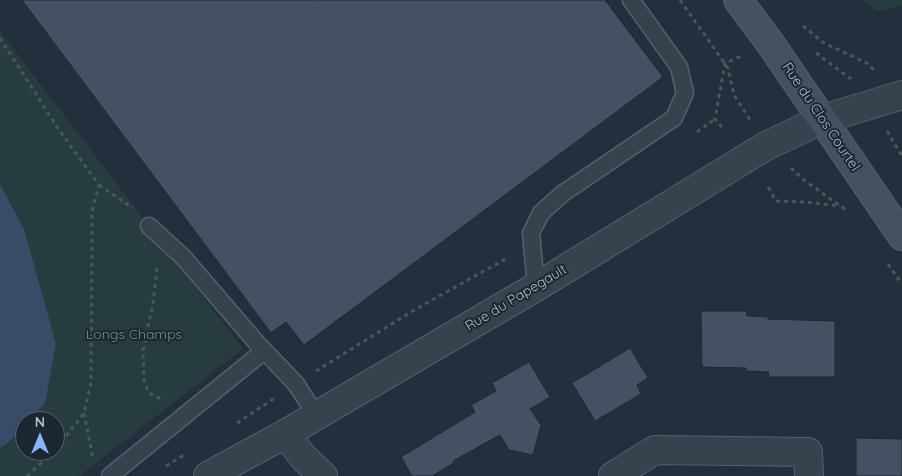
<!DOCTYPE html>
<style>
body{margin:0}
#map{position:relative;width:902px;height:476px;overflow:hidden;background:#242f3e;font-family:Quicksand,sans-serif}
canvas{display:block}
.north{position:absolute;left:15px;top:411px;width:50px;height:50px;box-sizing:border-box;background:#1d2633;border:1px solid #59626f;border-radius:50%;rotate:0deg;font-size:14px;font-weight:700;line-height:20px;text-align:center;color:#b4bcc9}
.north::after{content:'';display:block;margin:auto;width:18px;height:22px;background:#8ab4f8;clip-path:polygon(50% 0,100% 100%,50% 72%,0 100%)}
</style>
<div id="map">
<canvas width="902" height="476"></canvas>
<div class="north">N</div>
</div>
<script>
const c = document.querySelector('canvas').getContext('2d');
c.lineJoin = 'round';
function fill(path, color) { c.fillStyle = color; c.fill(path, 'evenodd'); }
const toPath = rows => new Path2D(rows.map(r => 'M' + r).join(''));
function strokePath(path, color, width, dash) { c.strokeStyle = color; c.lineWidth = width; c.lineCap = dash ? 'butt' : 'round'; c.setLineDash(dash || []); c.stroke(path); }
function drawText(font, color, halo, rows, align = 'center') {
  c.font = font + ' Quicksand,sans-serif'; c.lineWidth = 4; c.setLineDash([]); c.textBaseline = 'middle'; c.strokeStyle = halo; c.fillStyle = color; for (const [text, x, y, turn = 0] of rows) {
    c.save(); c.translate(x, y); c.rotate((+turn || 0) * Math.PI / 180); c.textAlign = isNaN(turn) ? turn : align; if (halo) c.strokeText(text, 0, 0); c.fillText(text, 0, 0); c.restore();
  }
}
const green = toPath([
 [861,0,902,0,902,6,877,11],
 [0,31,243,349,79,476,0,476,0,448,9,442,25,425,25,451,55,451,55,421,28,421,45,403,24,229,0,184]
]);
const water = toPath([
 [0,184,24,229,56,344,45,403,28,421,25,421,25,425,9,442,0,448]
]);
const building = toPath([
 [22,0,605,0,663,77,304,345,286,322,271,333,22,0],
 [701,311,746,311,747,316,768,317,768,319,835,321,835,377,768,377,769,372,746,371,746,368,702,367,701,311],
 [630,348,648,378,637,385,641,394,595,421,572,383,630,348],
 [529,362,550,397,530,409,541,425,533,455,509,450,500,435,453,461,454,463,432,476,412,476,401,457,475,412,471,405,496,391,492,383,529,362],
 [856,438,902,439,902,476,856,476,856,438]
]);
const path = toPath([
 [680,0,728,68,734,95,750,120],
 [803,26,824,43,867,63,876,72],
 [0,38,59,130,99,185,92,211,91,382,84,413,55,450],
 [816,53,851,79],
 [722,127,715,119,725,63,742,56],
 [887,131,902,156],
 [697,132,715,119],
 [791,168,804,180,846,210],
 [99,185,133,208],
 [768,187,776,201,805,202,840,206],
 [888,264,902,284],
 [157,268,153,303,143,351,144,381,149,393,163,400],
 [316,371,416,309,509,257],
 [84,413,93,458],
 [237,423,275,398],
 [166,466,184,455],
 [27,476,54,451]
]);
const service = toPath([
 [149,226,183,257,256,342,296,384,316,415],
 [536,287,531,233,541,213,562,194,674,118,685,93,679,67,631,0],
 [110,476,264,351]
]);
const minor = toPath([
 [285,434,304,458,323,476],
 [613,476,655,450,808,452,809,476]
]);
const tertiary = toPath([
 [208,476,285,434,536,287,766,146,823,119,902,95]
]);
const secondary = toPath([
 [738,0,770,43,902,236]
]);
const streetNames = [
 ["Rue du Clos Courtel",821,117,56],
 ["Rue du Papegault",516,298,-31]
];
const parkNames = [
 ["Longs Champs",134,335]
];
fill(green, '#263c3f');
fill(water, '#394c67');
fill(building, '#455162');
strokePath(building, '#1f2835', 1);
strokePath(service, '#565f6c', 19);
strokePath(minor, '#565f6c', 30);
strokePath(tertiary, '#565f6c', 30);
strokePath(secondary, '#565f6c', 30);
strokePath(path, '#44595c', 3, [4, 4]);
strokePath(service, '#38414e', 16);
strokePath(minor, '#38414e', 28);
strokePath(tertiary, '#38414e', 28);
strokePath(secondary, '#465061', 28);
drawText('14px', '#b4bcc9', '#1d2633', streetNames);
drawText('14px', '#6b9a76', '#1d2633', parkNames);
</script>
